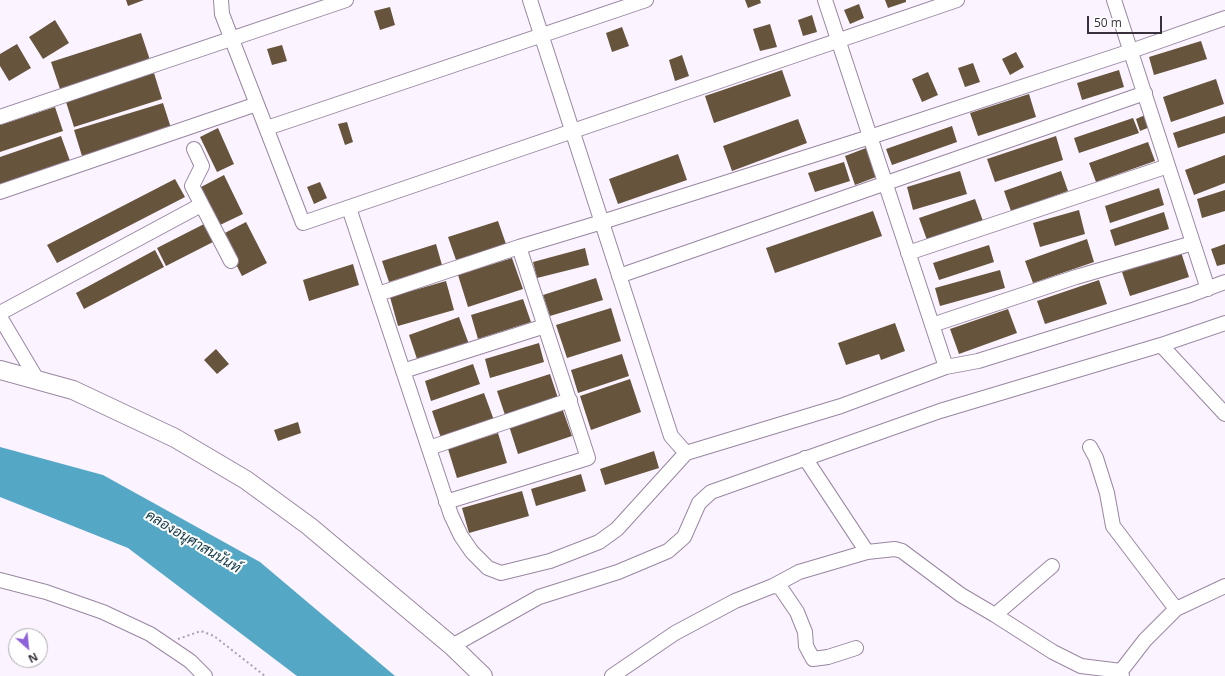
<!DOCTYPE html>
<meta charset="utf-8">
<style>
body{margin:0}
#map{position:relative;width:1225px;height:676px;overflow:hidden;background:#fbf3ff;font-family:"Open Sans",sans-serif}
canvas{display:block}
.north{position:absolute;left:8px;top:628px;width:40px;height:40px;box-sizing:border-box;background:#fff;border:1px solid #afadb1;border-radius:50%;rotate:153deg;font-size:11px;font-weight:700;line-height:16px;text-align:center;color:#38313c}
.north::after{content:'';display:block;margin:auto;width:14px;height:18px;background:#8e60da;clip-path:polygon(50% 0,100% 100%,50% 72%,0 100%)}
.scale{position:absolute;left:1087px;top:16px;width:75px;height:18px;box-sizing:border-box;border:2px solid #38313c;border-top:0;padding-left:5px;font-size:12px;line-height:14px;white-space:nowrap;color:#38313c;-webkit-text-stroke:3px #fff;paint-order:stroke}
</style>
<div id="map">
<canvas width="1225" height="676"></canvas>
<div class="north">N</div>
<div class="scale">50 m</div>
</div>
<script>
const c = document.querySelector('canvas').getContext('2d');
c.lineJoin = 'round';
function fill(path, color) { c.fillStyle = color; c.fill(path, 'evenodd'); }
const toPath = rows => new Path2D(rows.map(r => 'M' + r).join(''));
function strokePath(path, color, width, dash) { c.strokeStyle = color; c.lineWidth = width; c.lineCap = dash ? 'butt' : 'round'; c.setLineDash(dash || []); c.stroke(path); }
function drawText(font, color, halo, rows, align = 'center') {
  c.font = font + ' "Open Sans",Sarabun,sans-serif'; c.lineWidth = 4; c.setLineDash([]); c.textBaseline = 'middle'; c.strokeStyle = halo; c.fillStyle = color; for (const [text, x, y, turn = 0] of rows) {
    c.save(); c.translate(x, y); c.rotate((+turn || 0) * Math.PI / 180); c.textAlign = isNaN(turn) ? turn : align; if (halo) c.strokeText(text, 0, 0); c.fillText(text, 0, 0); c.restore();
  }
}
const water = toPath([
 [0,447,103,475,260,562,395,676,297,676,128,548,0,497]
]);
const building = toPath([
 [126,0,144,0,128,6],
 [745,0,760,0,761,3,748,8],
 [885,0,906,0,906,2,888,8],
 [859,4,864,18,850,24,844,10],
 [390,7,395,25,380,30,374,11],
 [812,15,817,32,803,36,798,20],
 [55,20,69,43,43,59,29,37],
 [770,24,777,47,760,51,753,29],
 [622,27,629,46,612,52,606,33],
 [141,33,150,60,60,89,51,62],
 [1201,41,1207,59,1154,75,1149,57],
 [17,44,31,68,9,81,0,66,0,54],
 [282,45,287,61,272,65,267,49],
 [1016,52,1024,67,1010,75,1002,59],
 [682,55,689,76,675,81,669,60],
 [973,63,980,82,965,87,958,68],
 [782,70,791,96,714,123,705,96],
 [1119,70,1124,87,1082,100,1077,83],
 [928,72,938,95,922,102,912,79],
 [154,73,162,99,74,127,66,102],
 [1216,79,1224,104,1171,122,1163,97],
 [1029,94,1036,117,978,136,970,113],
 [163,103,171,128,82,156,74,130],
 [55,107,63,131,0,152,0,125],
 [1145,115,1150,127,1140,131,1136,119],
 [1225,116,1225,133,1178,148,1173,133],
 [1133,118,1139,133,1079,153,1074,138],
 [798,119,807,143,732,171,723,146],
 [347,122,353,142,345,145,338,124],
 [952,126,957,142,892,165,886,149],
 [218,128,234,164,217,172,200,137],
 [61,136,70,161,0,184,0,157],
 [1056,136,1063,160,995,182,987,159],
 [1148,142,1155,161,1096,182,1089,163],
 [866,148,876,177,855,185,845,156],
 [678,154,687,180,618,204,609,179],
 [1225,155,1225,183,1194,195,1185,170],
 [844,162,850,181,815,192,808,173],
 [960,171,967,194,913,210,907,187],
 [1061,171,1068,191,1011,211,1004,191],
 [224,175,243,214,220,225,201,187],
 [175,179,185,197,57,263,47,245],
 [320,182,327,198,314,204,307,187],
 [1159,188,1164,205,1110,223,1105,206],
 [1225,190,1225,211,1202,218,1197,199],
 [975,199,983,221,927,240,919,218],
 [1079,210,1085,234,1040,247,1033,223],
 [873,211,882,236,775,273,766,248],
 [1164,212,1169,229,1115,246,1110,230],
 [498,221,506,244,456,260,448,237],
 [246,222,267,263,242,276,221,235],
 [204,224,213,242,166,266,157,248],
 [1087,239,1094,262,1033,283,1025,261],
 [436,244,442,265,389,282,382,261],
 [1225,244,1225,264,1217,266,1211,249],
 [989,245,994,262,939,280,933,263],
 [585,248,589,265,537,278,533,262],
 [155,250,164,267,84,309,76,293],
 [1181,252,1189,277,1130,296,1122,272],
 [512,258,523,289,468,307,458,275],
 [353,264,359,285,309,301,303,280],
 [1000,270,1005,288,940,306,935,288],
 [596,278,603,300,550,316,543,295],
 [1099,280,1107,304,1045,324,1037,301],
 [446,281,454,310,398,326,390,297],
 [523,299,531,322,478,339,471,315],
 [611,308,621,341,567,358,556,325],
 [1008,309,1017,333,959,354,950,329],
 [459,317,470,347,419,365,409,335],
 [895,323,905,351,881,360,879,354,846,365,838,343],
 [539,343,544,362,490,378,485,359],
 [216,349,229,364,217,374,204,360],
 [622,354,629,376,578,393,571,370],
 [473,364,480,384,431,401,425,381],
 [550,374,558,398,505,415,497,391],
 [630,379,641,412,591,430,580,396],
 [484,393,495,423,442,441,432,411],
 [562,408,572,436,518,454,509,426],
 [298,422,301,433,278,441,274,430],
 [498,433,507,463,457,478,448,449],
 [654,451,659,468,605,485,600,469],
 [581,474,586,491,536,506,531,489],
 [522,491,529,516,469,533,462,508]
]);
const path = toPath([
 [178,639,201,631,214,636,265,676]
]);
const minor = toPath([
 [221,0,222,14,303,223,957,0],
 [530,0,671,436,686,453],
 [825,0,946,367],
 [1114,0,1208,289],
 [0,117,346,0],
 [267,128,646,0],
 [194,149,202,166,192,186,231,261],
 [0,192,257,104],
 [349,208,451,515,461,536,472,552,488,568,501,573,550,561,599,542,617,529,686,453,841,406,946,367,978,361,1190,295,1225,282],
 [908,253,1168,166],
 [619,276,1145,93],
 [378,294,519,247,602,222,870,137,1131,51,1225,18],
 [0,313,201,205],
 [0,317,38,381],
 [932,325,1076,277,1193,243],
 [1161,345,1225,414],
 [403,371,545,326],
 [1090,447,1096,458,1107,493,1113,526,1176,609],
 [429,448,570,400],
 [805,458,867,552,895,549,902,551,961,595,995,615,1053,652,1081,666,1121,671],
 [446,502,588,458,519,247],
 [0,580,46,592,103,612,150,634,190,661,205,676],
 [773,586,799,572,867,552],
 [995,615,1052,566],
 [452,646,539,597,618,572,668,551,684,537,699,503,711,492,940,411,1161,345,1225,323],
 [612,676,675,633,735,601,773,586,780,587,797,612,805,632,806,646,813,659,828,657,856,648],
 [1122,676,1121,671,1145,640,1176,609,1225,586]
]);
const major = toPath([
 [0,370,73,390,175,438,246,480,309,526,452,646,483,676]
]);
const waterNames = [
 ["คลองอนุศาสนนันท์",193,542,31]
];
fill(water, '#54a8c5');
fill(building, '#66543c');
strokePath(minor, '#9987a1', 16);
strokePath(major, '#9987a1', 20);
strokePath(path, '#a9a2ad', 2, [2, 3]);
strokePath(minor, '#fff', 14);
strokePath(major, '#fff', 18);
drawText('italic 14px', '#0f3643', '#fff', waterNames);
</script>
